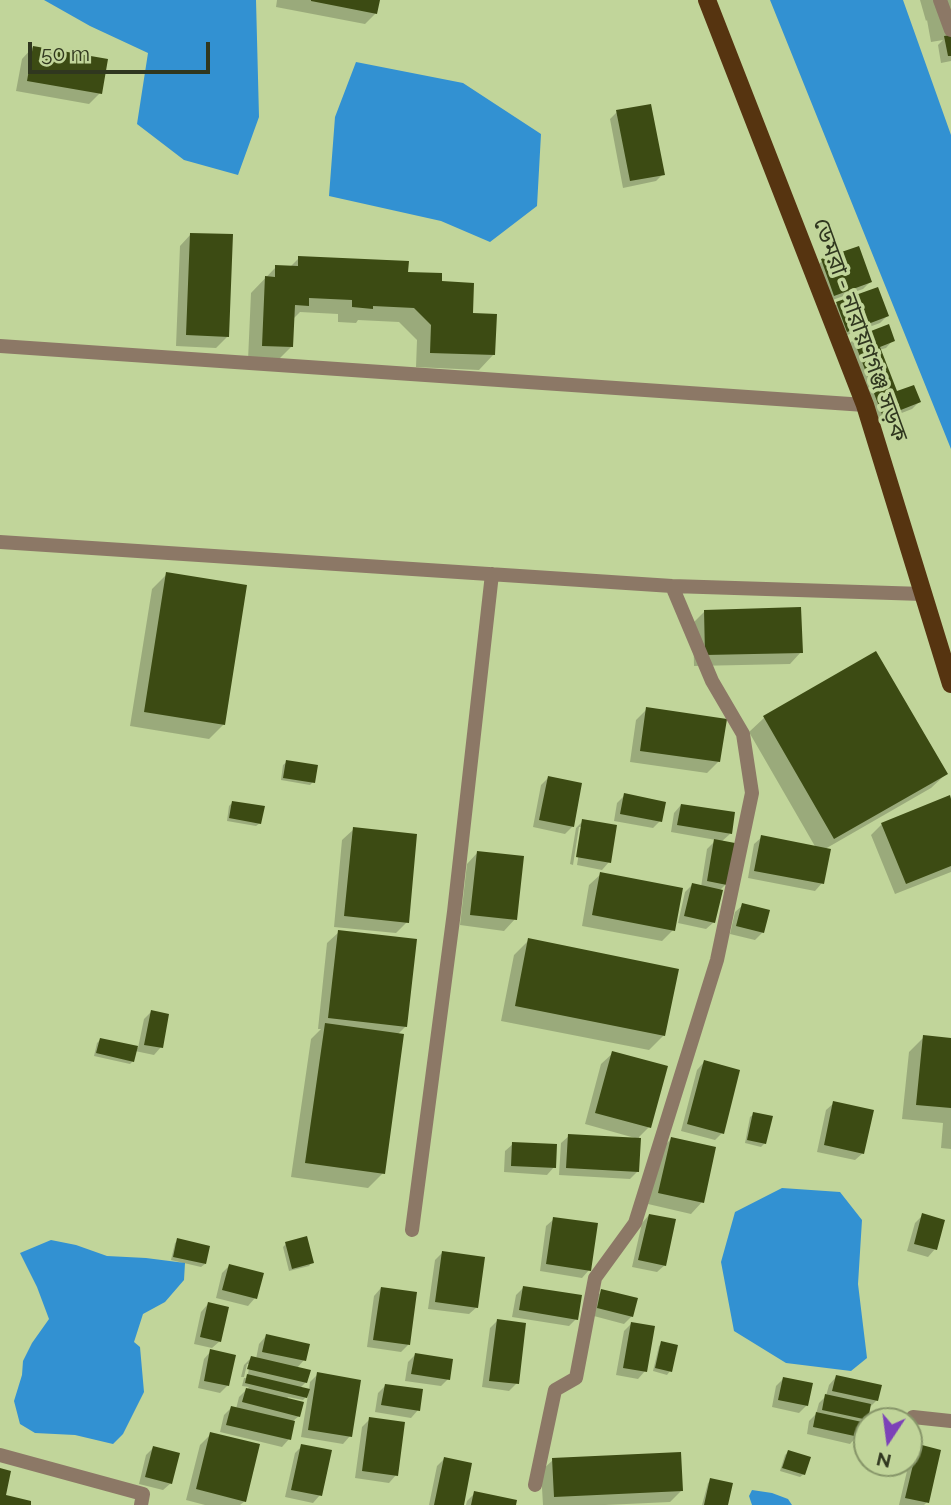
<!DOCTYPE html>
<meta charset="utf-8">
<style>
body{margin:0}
#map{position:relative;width:951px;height:1505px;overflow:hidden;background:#c1d59a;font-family:Raleway,sans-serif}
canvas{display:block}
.north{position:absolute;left:853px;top:1407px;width:70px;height:70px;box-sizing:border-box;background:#c1d59a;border:2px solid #879669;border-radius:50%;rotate:193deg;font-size:19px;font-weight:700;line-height:28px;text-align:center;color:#30371f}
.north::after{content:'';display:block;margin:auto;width:24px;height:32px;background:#7c42b8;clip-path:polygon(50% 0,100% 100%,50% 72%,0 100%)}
.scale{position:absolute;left:28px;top:42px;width:182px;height:32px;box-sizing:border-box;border:4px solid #30371f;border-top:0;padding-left:9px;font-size:21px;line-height:24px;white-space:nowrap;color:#30371f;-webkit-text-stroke:5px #c1d59a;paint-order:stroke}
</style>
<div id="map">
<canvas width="951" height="1505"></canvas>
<div class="north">N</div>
<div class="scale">50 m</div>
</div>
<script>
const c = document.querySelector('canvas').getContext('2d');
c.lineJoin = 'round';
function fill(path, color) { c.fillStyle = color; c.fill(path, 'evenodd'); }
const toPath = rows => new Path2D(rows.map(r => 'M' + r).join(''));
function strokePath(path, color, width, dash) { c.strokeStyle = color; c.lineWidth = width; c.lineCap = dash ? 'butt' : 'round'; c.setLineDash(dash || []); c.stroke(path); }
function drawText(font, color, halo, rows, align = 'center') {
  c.font = font + ' Raleway,"Noto Sans Bengali",sans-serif'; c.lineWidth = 7; c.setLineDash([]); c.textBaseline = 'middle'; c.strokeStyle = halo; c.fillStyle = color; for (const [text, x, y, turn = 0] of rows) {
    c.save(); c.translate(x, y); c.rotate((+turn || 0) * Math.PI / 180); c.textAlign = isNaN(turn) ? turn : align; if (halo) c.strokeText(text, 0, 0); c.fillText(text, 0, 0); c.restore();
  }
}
const water = toPath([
 [44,0,256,0,259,117,238,175,184,160,137,124,148,53,90,26],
 [770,0,903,0,951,135,951,449],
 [356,62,463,83,541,134,537,206,490,242,441,221,329,196,335,117],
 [782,1188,840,1192,862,1220,858,1284,867,1358,851,1371,786,1363,734,1331,721,1262,735,1212],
 [51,1240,76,1245,107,1256,146,1258,185,1263,184,1280,165,1302,143,1314,134,1342,140,1347,144,1392,123,1434,113,1444,75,1435,35,1433,20,1424,14,1401,22,1375,23,1361,32,1343,49,1319,37,1287,20,1253],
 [752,1490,772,1493,788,1499,792,1505,752,1505,749,1496]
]);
const shadow = toPath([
 [277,0,378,0,376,13,365,24,276,7],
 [920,0,951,0,951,61,941,63,938,45,943,40,931,42,927,20,926,21],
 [33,47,100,93,89,104,16,91,22,59],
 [617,112,663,174,656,181,623,188,610,119],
 [191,234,227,337,216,348,176,346,180,246],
 [299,258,406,273,471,315,493,355,479,370,416,367,417,340,399,322,358,320,356,323,338,322,338,314,300,312,293,319,292,346,277,361,248,360,251,293,276,267,290,267],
 [822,261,870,282,863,289,827,302,815,268],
 [837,304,887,316,880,323,839,338,829,311],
 [854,339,893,340,886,348,879,350,896,393,919,402,912,409,876,423,847,346],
 [167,574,224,724,209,739,130,726,152,589],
 [705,611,801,652,790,664,694,666,693,623],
 [876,653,946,774,931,788,825,849,822,883,815,891,748,878,754,844,762,837,816,848,749,732,764,718],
 [647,709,719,761,707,773,630,762,636,720],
 [287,762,313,782,310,785,281,780,283,765],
 [548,778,573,826,565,834,533,827,541,785],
 [625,795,660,821,653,828,614,821,617,803],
 [233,802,260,823,256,826,227,821,229,806],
 [951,803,951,872,895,894,871,835,882,824],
 [681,805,730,834,721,842,726,884,719,891,714,922,706,929,678,923,685,892,692,885,701,887,707,849,716,840,671,832,674,813],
 [583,821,609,862,602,870,577,865,583,827,579,827,573,865,570,864,576,828],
 [354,829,407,922,396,933,334,927,342,840],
 [478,852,515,919,504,931,460,925,467,864],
 [601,874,673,930,662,941,582,926,589,885],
 [743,905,763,932,755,940,730,934,735,912],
 [339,932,406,1026,397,1035,383,1173,368,1188,291,1177,311,1039,321,1029,318,1029,327,943],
 [529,940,664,1035,649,1050,501,1021,514,955],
 [151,1012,161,1047,154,1055,135,1051,133,1061,130,1064,94,1056,97,1043,100,1040,138,1048,144,1019],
 [924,1037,951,1040,951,1149,941,1148,943,1123,902,1119,909,1052],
 [613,1053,649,1127,639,1137,638,1171,630,1179,559,1175,561,1143,569,1136,635,1139,635,1138,585,1124,601,1064],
 [704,1062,722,1133,715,1140,681,1131,697,1070],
 [834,1103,863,1153,855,1160,817,1152,826,1110],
 [754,1114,765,1143,761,1147,745,1143,750,1117],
 [671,1139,702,1202,691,1214,648,1204,660,1150],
 [513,1144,554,1167,547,1175,504,1172,505,1151],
 [649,1215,665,1265,657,1272,632,1267,642,1223],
 [923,1215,935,1249,928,1257,907,1251,915,1223],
 [554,1219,589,1270,582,1278,540,1271,546,1226],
 [178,1240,205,1264,201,1267,171,1260,175,1243],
 [286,1244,312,1262,309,1266,289,1271,283,1247],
 [443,1252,477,1307,469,1314,428,1309,435,1260],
 [229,1266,255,1298,248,1306,216,1298,222,1273],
 [381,1288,408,1345,401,1352,367,1347,374,1296],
 [523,1288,576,1319,569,1326,512,1317,516,1295],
 [602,1291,632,1316,624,1324,590,1315,595,1298],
 [208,1304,220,1341,212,1348,194,1344,201,1312],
 [497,1321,517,1383,509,1391,482,1387,490,1328],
 [632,1323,645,1371,638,1379,616,1375,624,1331],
 [266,1336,304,1360,297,1368,306,1382,300,1388,309,1390,310,1382,318,1374,350,1436,343,1444,301,1437,308,1395,303,1400,288,1397,287,1400,299,1416,293,1421,289,1439,282,1447,220,1432,224,1415,231,1408,236,1409,239,1397,249,1387,242,1386,244,1378,247,1378,250,1364,247,1364,244,1377,241,1377,244,1365,251,1358,256,1359,259,1344],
 [662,1343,670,1371,667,1375,653,1371,659,1346],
 [211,1351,228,1385,220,1393,198,1388,204,1359],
 [415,1355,448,1379,441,1386,405,1381,408,1362],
 [836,1377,877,1400,869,1408,867,1419,859,1426,857,1436,850,1444,807,1434,809,1421,816,1414,819,1403,826,1396,829,1385],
 [784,1378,807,1405,799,1413,772,1407,776,1386],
 [385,1386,418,1410,411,1418,375,1412,378,1393],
 [370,1419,396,1475,389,1483,355,1478,362,1427],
 [211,1434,245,1501,240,1505,205,1505,186,1500,200,1445],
 [302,1446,320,1495,313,1503,285,1497,295,1453],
 [918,1446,927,1502,924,1505,899,1505,911,1454],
 [153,1448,171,1483,163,1490,139,1484,146,1455],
 [788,1452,804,1474,800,1477,780,1471,785,1455],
 [444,1459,462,1505,429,1505,437,1466],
 [553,1460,681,1491,670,1502,605,1505,543,1505,541,1471],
 [711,1480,726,1505,702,1505,708,1483],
 [475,1493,514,1505,466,1505,467,1501]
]);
const building = toPath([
 [311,0,380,0,377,14,311,1],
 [951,35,951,56,948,56,944,36],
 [33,46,108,59,102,94,27,81],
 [651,104,665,175,630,181,616,110],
 [190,233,233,234,229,337,186,335],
 [859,246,872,282,834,296,821,259],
 [298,256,409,261,408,272,442,273,442,281,474,283,473,313,497,314,495,355,430,353,431,325,414,308,373,306,373,309,352,307,352,300,309,298,309,306,295,305,293,347,262,346,265,276,275,277,275,265,298,266],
 [878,287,889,316,847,332,836,302],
 [889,324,895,341,880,347,897,391,914,385,921,402,883,417,853,338],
 [166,572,247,585,225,725,144,712],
 [801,607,803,653,705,655,704,610],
 [876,651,948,774,834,839,763,716],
 [646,707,727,719,720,762,640,751],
 [286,760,318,765,315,783,283,778],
 [548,776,582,783,574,827,539,820],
 [624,793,666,802,662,822,620,814],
 [950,795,951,799,951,866,906,884,881,823],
 [232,801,265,806,261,824,229,818],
 [681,804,735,812,732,834,677,825],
 [582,819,617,825,611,863,576,857],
 [353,827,417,834,409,923,344,916],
 [761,835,831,849,824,884,754,871],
 [714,839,735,843,727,885,707,881],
 [477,851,524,856,517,920,470,915],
 [600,872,683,888,675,931,592,915],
 [692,883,723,890,715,923,684,916],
 [742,903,770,910,764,933,736,926],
 [338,930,417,939,407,1027,328,1018],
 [528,938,679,969,665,1036,515,1006],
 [151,1010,169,1014,163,1048,144,1045],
 [325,1023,404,1034,385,1174,305,1163],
 [923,1035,951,1038,951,1108,916,1105],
 [100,1038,138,1046,134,1062,96,1053],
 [612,1051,668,1066,651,1128,595,1113],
 [704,1060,740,1070,724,1134,687,1124],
 [833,1101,874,1110,864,1154,824,1145],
 [753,1112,773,1116,766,1144,747,1140],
 [568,1134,641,1138,639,1172,566,1168],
 [671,1137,716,1147,704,1203,658,1193],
 [512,1142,557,1144,556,1168,511,1166],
 [922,1213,945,1220,937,1250,914,1244],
 [649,1214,676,1219,666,1266,638,1260],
 [553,1217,598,1223,591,1271,546,1264],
 [307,1236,314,1263,292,1269,285,1242],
 [177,1238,210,1246,206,1264,173,1257],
 [442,1251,485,1257,478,1308,435,1302],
 [229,1264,264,1273,257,1299,222,1290],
 [523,1286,582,1295,578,1320,519,1310],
 [381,1287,417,1292,410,1345,373,1340],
 [601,1289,638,1298,633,1317,597,1308],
 [208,1302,229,1307,221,1342,200,1337],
 [497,1319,526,1323,519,1384,489,1381],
 [631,1322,655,1326,647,1372,623,1368],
 [266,1334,310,1344,306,1361,262,1352],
 [661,1341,678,1345,672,1372,655,1368],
 [210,1349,236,1355,229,1386,204,1381],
 [415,1353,453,1359,450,1380,411,1374],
 [251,1356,311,1370,307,1383,247,1369],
 [317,1372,361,1380,352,1437,308,1430],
 [247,1374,310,1389,307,1398,245,1383],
 [836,1375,882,1385,878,1401,832,1391],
 [783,1377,813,1383,808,1406,778,1400],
 [385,1384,423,1389,420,1411,381,1405],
 [246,1388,304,1402,300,1417,242,1402],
 [825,1394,871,1404,868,1420,822,1410],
 [231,1406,295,1421,291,1440,226,1425],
 [816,1412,862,1422,859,1437,813,1427],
 [369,1417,405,1422,398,1476,362,1471],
 [210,1432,260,1444,246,1502,196,1489],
 [301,1444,332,1450,322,1496,291,1490],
 [918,1444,941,1450,929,1503,905,1498],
 [153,1446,180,1453,172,1484,145,1477],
 [788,1450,811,1457,805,1475,782,1468],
 [681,1452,683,1491,554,1497,552,1458],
 [444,1457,472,1463,464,1505,434,1505],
 [0,1468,11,1471,6,1495,31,1501,31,1505,0,1505],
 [710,1478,733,1483,728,1505,704,1505],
 [474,1491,517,1500,516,1505,471,1505]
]);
const service = toPath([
 [913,1417,951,1421]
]);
const minor = toPath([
 [940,0,951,30],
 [0,346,865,405],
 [0,542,672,586,923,594],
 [412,1230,454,912,492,574],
 [0,1455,143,1494,141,1505],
 [535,1485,555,1390,576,1378,595,1278,635,1223,717,960,752,793,743,734,712,681,672,586]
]);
const primary = toPath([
 [707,0,865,405,951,684]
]);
const streetNames = [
 ["ডেমরা - নারায়ণগঞ্জ সড়ক",860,330,70]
];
fill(water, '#3291d2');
fill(shadow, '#0003');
fill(building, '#3c4b13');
strokePath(service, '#8c7866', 14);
strokePath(minor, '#8c7866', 14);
strokePath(primary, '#563410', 18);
drawText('23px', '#30371f', '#c1d59a', streetNames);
</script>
